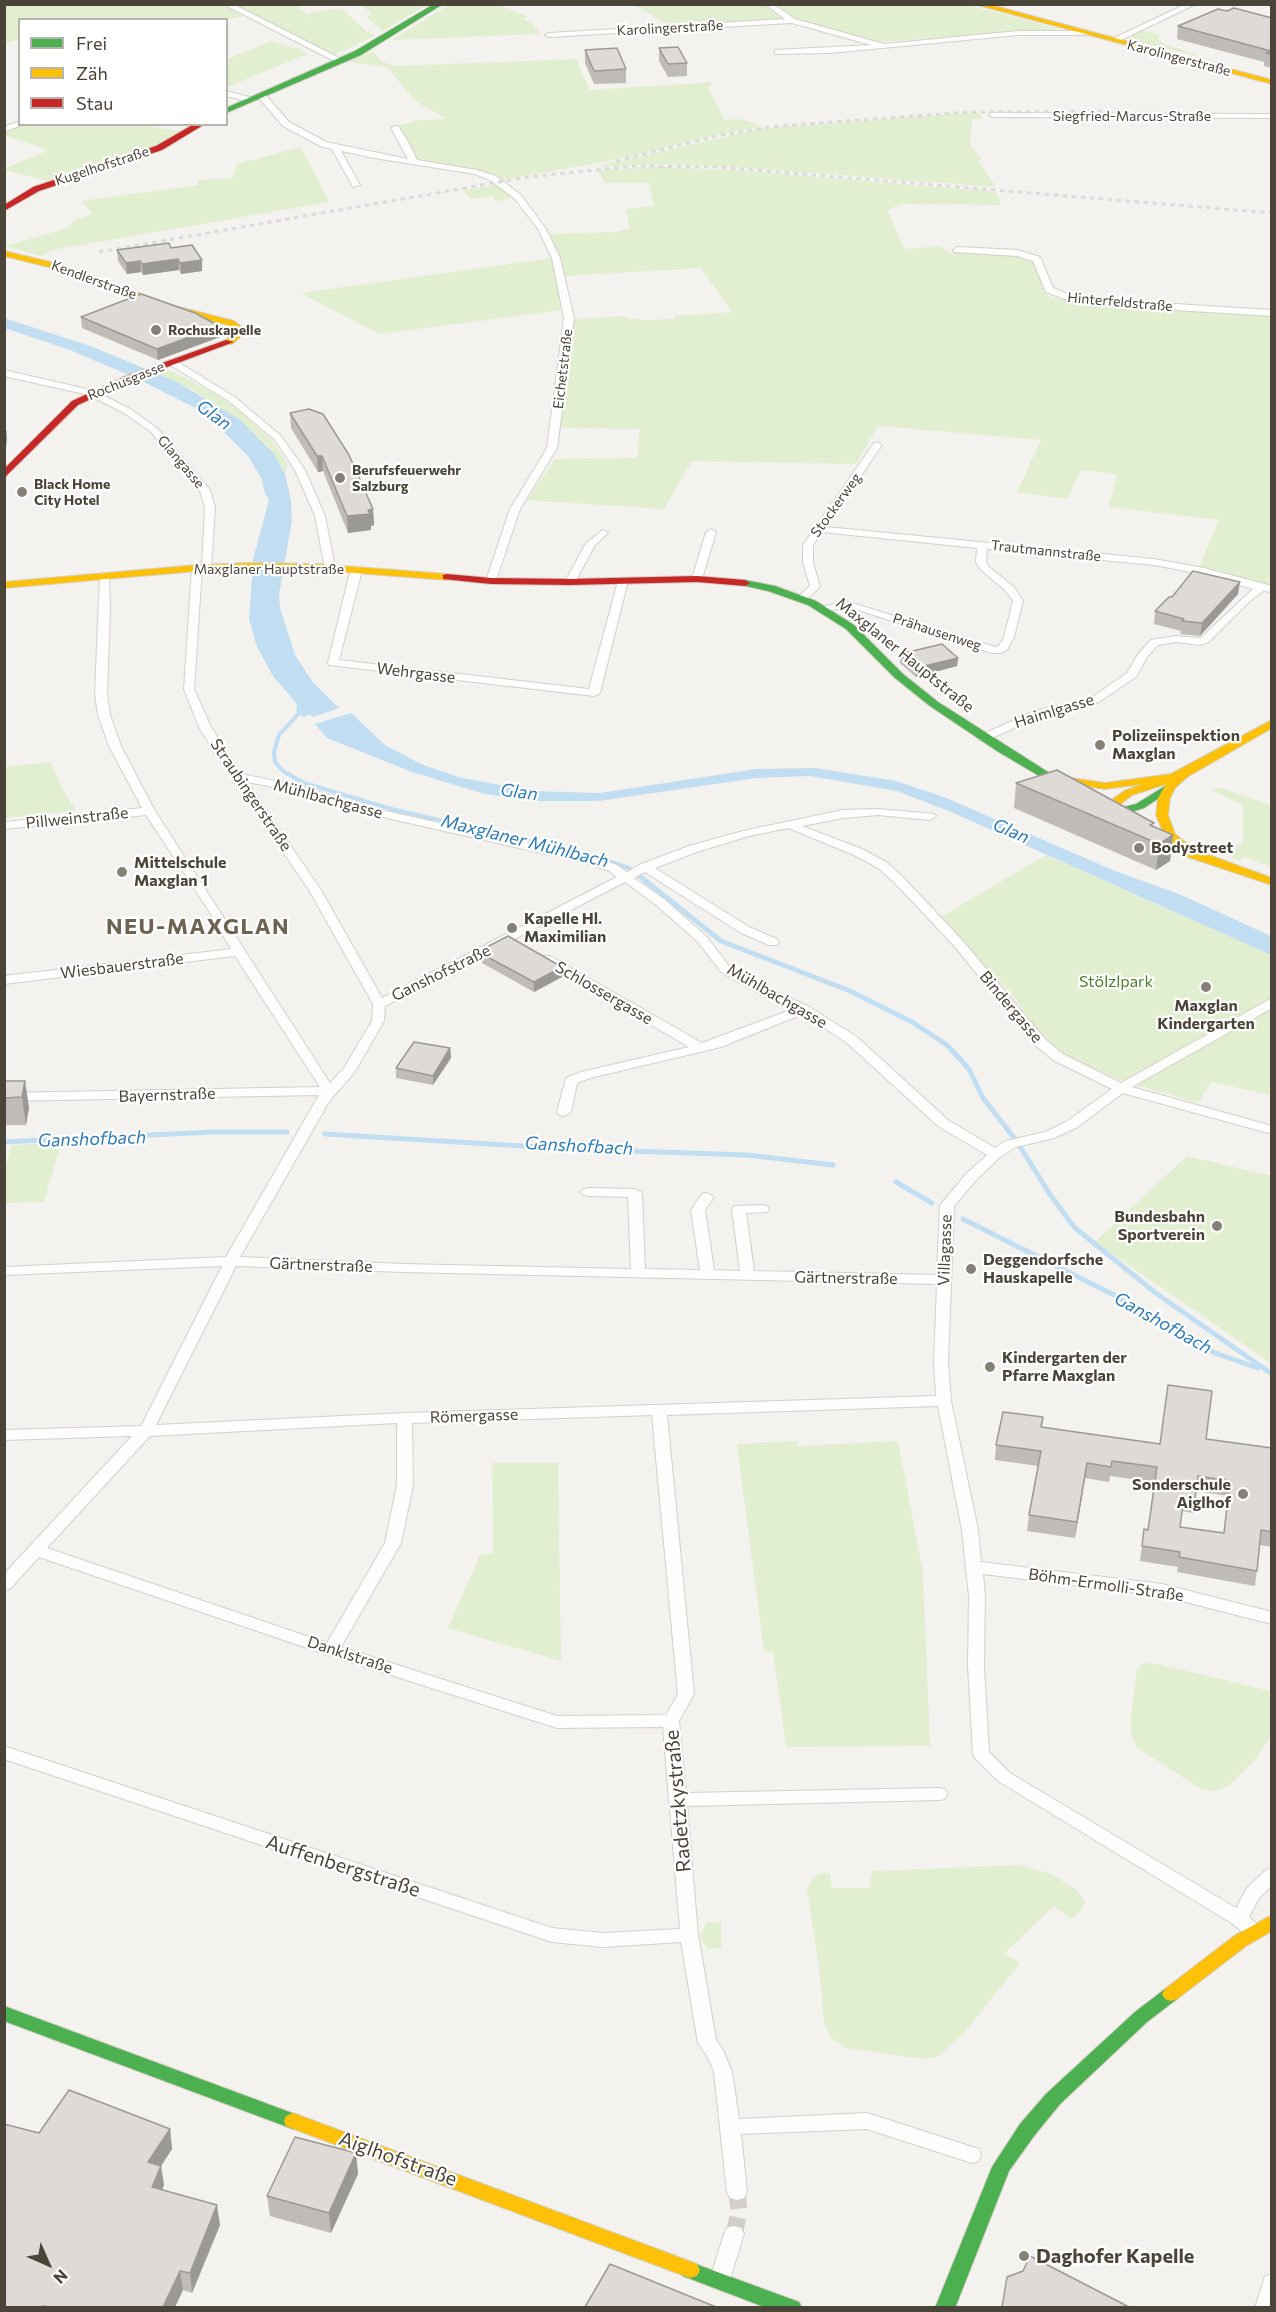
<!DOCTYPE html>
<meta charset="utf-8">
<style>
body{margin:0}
#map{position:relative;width:1276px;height:2312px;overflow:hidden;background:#f4f2ee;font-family:Commissioner,sans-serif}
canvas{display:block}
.frame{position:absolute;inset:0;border:6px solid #4b4439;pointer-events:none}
.legend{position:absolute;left:18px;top:18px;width:210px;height:108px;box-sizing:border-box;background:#fff;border:2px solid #b7b4b0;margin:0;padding:8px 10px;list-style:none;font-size:18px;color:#4b4439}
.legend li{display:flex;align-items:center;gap:12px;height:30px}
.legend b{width:30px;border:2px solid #b7b4b0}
.north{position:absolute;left:18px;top:2234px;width:60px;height:60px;-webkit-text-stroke:4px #fff;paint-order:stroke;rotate:135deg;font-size:16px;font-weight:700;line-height:24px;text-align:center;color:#4b4439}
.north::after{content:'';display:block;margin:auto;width:21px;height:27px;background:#4b4439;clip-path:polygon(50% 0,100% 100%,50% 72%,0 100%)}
</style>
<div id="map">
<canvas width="1276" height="2312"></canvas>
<div class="frame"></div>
<ul class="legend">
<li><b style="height:8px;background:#4caf50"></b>Frei</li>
<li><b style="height:8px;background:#ffc107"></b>Zäh</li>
<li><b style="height:8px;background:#c62828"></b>Stau</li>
</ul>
<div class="north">N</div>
</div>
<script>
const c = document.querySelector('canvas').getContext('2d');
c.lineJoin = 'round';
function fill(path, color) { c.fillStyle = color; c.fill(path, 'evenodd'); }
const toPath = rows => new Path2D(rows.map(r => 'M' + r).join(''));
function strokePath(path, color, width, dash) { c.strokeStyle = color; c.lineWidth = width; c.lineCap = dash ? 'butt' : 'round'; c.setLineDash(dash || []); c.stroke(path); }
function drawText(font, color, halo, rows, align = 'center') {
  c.font = font + ' Commissioner,sans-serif'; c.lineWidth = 4.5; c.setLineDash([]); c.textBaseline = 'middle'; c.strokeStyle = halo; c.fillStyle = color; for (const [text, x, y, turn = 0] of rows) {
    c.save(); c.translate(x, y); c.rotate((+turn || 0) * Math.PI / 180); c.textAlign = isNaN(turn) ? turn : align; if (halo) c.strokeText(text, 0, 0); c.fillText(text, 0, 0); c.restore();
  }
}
const green = toPath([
 [5,4,221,5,244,16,227,20,20,20,19,39,5,43],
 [372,4,427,4,427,5,382,31,366,16,372,14,363,6],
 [450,4,498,5,528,17,523,19,534,24,539,34,392,40],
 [229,5,295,5,313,18,308,13,341,8,367,32,371,31,375,36,334,55],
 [634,5,765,5,783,19,781,21,671,27],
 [771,5,967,5,1060,29,881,42,794,20],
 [1143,30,1160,35,1158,39,1164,44,1198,55,1196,56,1128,39],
 [271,41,303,50,301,51,308,54,227,87,227,59],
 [373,51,382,62,396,66,576,59,590,90,713,82,708,87,725,120,739,119,764,126,721,134,609,161,501,180,486,173,418,161,398,126,420,120,447,119,415,101,387,67,349,62],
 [963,113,979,113,983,119,972,119,970,145,982,159,978,160,996,187,721,166,656,164,595,167,758,129],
 [25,124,132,124,185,132,150,148,48,181,5,170,5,168,49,150,5,136,4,133],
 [301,147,329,202,53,250,41,256,5,246,67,228,76,219,93,214,81,201,198,185,198,180,233,178,237,164],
 [659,167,734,170,996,192,1001,205,902,204,887,210,905,249,941,246,949,253,1018,255,1029,258,1035,263,1047,295,1054,298,1077,302,1271,312,1271,586,1248,581,1227,572,1199,567,1219,520,1109,507,1117,474,1081,470,1067,499,1017,492,1041,440,878,426,856,464,692,461,664,509,527,500,555,459,637,458,640,429,561,428,573,319,625,316,628,319,648,320,674,319,675,316,732,312,701,268,564,276,550,234,617,232,630,228,626,209,654,206,649,183,605,183,598,170],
 [499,184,514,198,496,201,492,196,472,199,463,191],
 [552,258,564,310,379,334,301,293],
 [170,370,214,393,241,412,272,441,284,458,288,465,285,474,274,454,239,419,193,390,155,372],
 [51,762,63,789,76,811,5,818,5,767],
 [1219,787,1271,805,1271,867,1244,857,1240,861,1232,858,1236,846,1243,843,1243,805,1213,791],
 [1046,855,1271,955,1271,1095,1211,1082,1198,1103,1123,1081,1063,1055,1031,1022,1014,997,939,918],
 [61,1143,44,1202,5,1203,5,1170,11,1145],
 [1187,1156,1271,1176,1271,1363,1095,1242],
 [797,1441,798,1446,898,1441,923,1573,930,1746,786,1747,773,1651,764,1652,737,1444],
 [492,1463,558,1463,561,1661,448,1628,480,1555,493,1553],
 [1143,1663,1157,1664,1271,1691,1271,1736,1256,1759,1228,1787,1214,1791,1201,1789,1136,1747,1131,1734,1131,1715,1137,1670],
 [1020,1865,1051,1874,1078,1891,1085,1902,1081,1911,1071,1919,1054,1906,1005,1953,1020,1963,964,2033,937,2057,923,2059,845,2048,832,2039,824,2023,819,1966,807,1891,812,1880,821,1873,830,1873,832,1888,869,1888,872,1871],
 [721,1922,721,1948,707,1949,700,1936,706,1923]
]);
const water = toPath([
 [4,318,93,347,177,382,239,419,274,454,285,474,291,500,292,520,279,594,280,608,295,655,312,681,339,708,313,717,310,714,304,717,296,711,297,704,273,676,257,647,249,619,251,594,253,560,269,500,265,493,261,478,248,456,218,426,195,408,138,379,70,350,5,328],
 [351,713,385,745,421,764,458,777,531,791,600,793,756,769,815,768,896,781,944,797,1115,871,1179,894,1271,936,1271,955,951,812,897,791,810,776,756,778,599,801,532,801,485,794,412,772,327,738,315,724]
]);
const streamFar1 = toPath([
 [302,710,279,735,274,752,275,762,283,771,304,783,391,809,586,854,629,868,639,876]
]);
const stream = toPath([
 [637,874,721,941,850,991,912,1022,947,1045,969,1069,983,1098,1015,1139],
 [325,1134,572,1149,747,1155,833,1165],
 [4,1142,213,1132,287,1132],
 [1019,1145,1049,1193,1074,1227,1157,1294,1272,1374],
 [896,1182,932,1203],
 [963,1219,1114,1295,1215,1353,1258,1368]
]);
const streetTunnel = toPath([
 [734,2234,739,2212,737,2192]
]);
const street = toPath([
 [223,4,233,4,345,61,338,63,223,4],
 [765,4,773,4,795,19,884,44,1018,31,1087,31,1091,33,1087,35,1018,35,830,53,778,54,775,54,775,50,871,45,792,23,549,37,545,35,549,33,785,19,765,4],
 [1186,4,1196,4,1117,42,1110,40,1186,4],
 [226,91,253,98,254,100,250,102,226,96,226,91],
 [258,93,264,93,289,122,326,142,408,159,391,128,395,126,398,126,410,145,417,160,477,170,496,176,521,195,546,229,560,258,574,318,557,448,520,509,495,583,491,584,486,581,510,509,547,448,564,318,552,258,538,229,515,199,490,180,475,174,374,158,341,151,360,185,353,187,332,149,320,146,283,126,258,97,258,93],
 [990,113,1272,114,1272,118,993,117,989,115,990,113],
 [17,122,24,124,4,132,4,127,17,122],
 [957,247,1018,250,1040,257,1053,288,1079,298,1272,310,1272,316,1078,304,1046,292,1033,261,1017,256,954,252,953,250,957,247],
 [169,360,175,360,236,398,281,436,305,470,325,516,335,568,334,570,330,571,325,568,315,516,295,470,275,440,230,402,169,364,169,360],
 [4,370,95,391,130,409,157,428,210,490,215,507,211,569,207,570,202,567,205,507,200,491,151,432,124,413,89,395,4,376,4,370],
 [877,442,882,445,826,527,1154,559,1204,568,1272,586,1272,592,1263,591,1250,601,1209,642,1200,645,1176,642,1158,645,1147,657,1136,677,1099,702,1042,716,987,740,979,740,979,736,1034,711,1091,698,1127,673,1138,654,1151,640,1176,636,1201,638,1253,589,1202,574,1154,565,987,549,986,562,989,567,1014,587,1023,601,1014,637,1007,650,1000,653,992,653,858,610,849,608,819,611,819,607,849,602,995,647,999,646,1004,637,1013,601,1006,591,980,569,976,562,977,548,822,532,813,545,813,562,820,587,806,600,802,601,797,598,810,586,803,562,803,545,874,443,877,442],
 [711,529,716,532,702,579,697,582,693,581,692,579,706,532,711,529],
 [603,530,608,533,595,545,575,582,570,585,566,584,565,582,586,543,603,530],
 [197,565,202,568,194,689,211,727,241,774,296,785,368,807,597,858,617,865,627,872,641,864,689,846,743,831,843,810,878,809,934,814,936,816,930,820,878,815,843,818,802,826,862,849,886,862,903,877,963,941,1045,1039,1063,1054,1121,1083,1272,998,1272,1008,1132,1087,1272,1126,1272,1134,1123,1093,1076,1128,1054,1138,1016,1147,1000,1157,977,1179,954,1206,948,1363,951,1401,978,1530,981,1562,1162,1584,1272,1612,1272,1624,1162,1596,983,1574,985,1596,984,1666,989,1752,1010,1773,1236,1908,1247,1888,1266,1870,1272,1868,1272,1886,1259,1898,1249,1917,1260,1927,1263,1932,1260,1937,1254,1939,1248,1937,1233,1924,998,1781,975,1758,973,1754,968,1666,969,1596,962,1530,938,1406,667,1415,694,1694,679,1721,686,1793,939,1788,945,1789,947,1794,945,1799,939,1800,687,1806,698,1935,716,2040,723,2050,732,2072,739,2119,867,2113,979,2149,981,2155,979,2161,972,2163,867,2129,741,2134,747,2192,744,2198,737,2200,730,2198,727,2192,714,2072,709,2059,698,2043,681,1942,603,1947,552,1942,4,1759,4,1746,552,1928,603,1933,680,1929,663,1727,557,1728,325,1654,39,1557,10,1589,4,1590,4,1574,132,1436,4,1440,4,1430,141,1426,222,1266,4,1275,4,1267,226,1257,319,1095,4,1101,4,1093,320,1087,235,956,4,984,4,976,231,949,211,914,146,815,4,829,4,822,142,808,109,746,98,715,95,694,100,573,108,573,109,575,110,610,107,694,110,715,121,746,155,811,330,1083,344,1068,372,1021,373,1004,309,890,213,750,199,727,184,689,192,568,197,565],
 [247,782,290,790,365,813,590,864,609,871,617,877,382,998,321,890,247,782],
 [788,828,854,855,878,868,895,883,955,947,1035,1045,1053,1060,1112,1089,1066,1122,1045,1132,1006,1141,995,1148,948,1120,857,1037,808,1006,767,988,729,966,707,937,664,899,634,878,645,872,741,933,769,945,777,945,779,942,777,939,749,927,655,868,697,852,749,836,788,828],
 [625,882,656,905,699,943,721,972,759,994,793,1009,702,1043,550,956,542,956,540,959,542,962,689,1047,581,1072,566,1078,557,1112,559,1115,564,1116,571,1112,577,1083,590,1078,721,1047,803,1014,847,1043,938,1126,987,1155,967,1173,940,1205,937,1275,754,1271,746,1213,767,1212,769,1209,767,1206,762,1205,734,1206,732,1209,740,1271,714,1270,705,1210,714,1197,707,1193,702,1194,691,1210,700,1270,645,1269,642,1193,635,1189,587,1188,580,1192,587,1196,628,1197,631,1269,403,1264,240,1257,330,1100,354,1073,384,1021,385,1006,625,882],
 [236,1266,403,1272,937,1284,934,1363,936,1396,404,1413,156,1425,236,1266],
 [652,1415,678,1694,666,1715,557,1716,341,1647,401,1543,413,1485,412,1423,652,1415],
 [397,1423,397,1485,385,1543,327,1643,47,1548,150,1436,397,1423],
 [357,567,362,570,339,660,589,689,618,581,623,578,627,579,628,581,600,693,594,696,329,665,328,663,349,576,353,568,357,567],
 [734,2226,741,2228,744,2234,730,2279,727,2285,720,2287,713,2285,710,2279,724,2234,727,2228,734,2226],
 [1272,2274,1272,2308,1255,2308,1265,2276,1272,2274]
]);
const fast = toPath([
 [434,4,443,4,361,55,226,113,226,108,355,51,434,4],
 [745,580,775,586,816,601,854,625,903,674,938,702,1073,788,1067,791,1063,790,997,751,930,706,895,678,846,629,808,605,768,591,741,585,741,581,745,580],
 [1170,783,1174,784,1174,788,1144,808,1125,814,1105,813,1099,810,1105,807,1124,807,1136,804,1170,783],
 [1171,1987,1177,1989,1180,1994,1177,1999,1147,2022,1060,2104,1034,2136,1009,2171,955,2308,935,2308,992,2167,1020,2124,1046,2094,1135,2012,1165,1989,1171,1987],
 [4,2006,300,2116,302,2121,300,2126,293,2129,4,2021,4,2006],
 [690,2262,799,2302,802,2308,767,2308,683,2276,680,2270,683,2264,690,2262]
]);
const slow = toPath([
 [974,4,987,4,1272,80,1272,84,974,4],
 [4,251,63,265,171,305,234,321,247,331,232,344,226,344,226,340,236,331,228,325,165,309,57,269,4,256,4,251],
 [250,563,317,564,447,574,452,577,447,580,317,570,250,569,197,571,4,588,4,582,197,565,250,563],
 [1272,720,1272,728,1187,777,1175,788,1170,798,1168,815,1175,834,1186,843,1187,847,1272,878,1272,885,1185,856,1105,814,1103,812,1109,802,1124,791,1143,784,1105,789,1058,782,1052,779,1058,776,1105,783,1171,774,1272,720],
 [1166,784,1158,798,1156,815,1165,836,1115,811,1118,806,1132,795,1166,784],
 [1272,1915,1272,1931,1246,1946,1177,1999,1171,2001,1165,1999,1162,1994,1165,1989,1234,1936,1272,1915],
 [293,2113,697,2264,700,2270,697,2276,690,2278,286,2126,284,2121,286,2116,293,2113]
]);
const jam = toPath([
 [194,124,205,124,162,150,39,191,4,211,4,205,33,187,156,146,194,124],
 [226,340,234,342,132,380,78,405,4,478,4,469,72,401,126,376,226,340],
 [447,574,491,578,570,579,697,576,745,580,750,583,745,586,697,582,570,585,491,584,443,579,443,575,447,574]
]);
const rail = toPath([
 [616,161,721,135,779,126,970,112,1128,111],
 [99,252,528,177,633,166,718,167,1272,213]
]);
const wall = toPath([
 [1227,11,1272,18,1272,68,1264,66,1264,62,1177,39,1178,26],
 [659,48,687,63,687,76,668,77,659,61],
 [585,50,626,69,626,83,594,84,585,63],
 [171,248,202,271,181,274,179,270,143,275,141,272,127,274,118,261,117,250],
 [81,317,219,326,220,337,158,360,82,328],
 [290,413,373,509,374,525,371,526,371,530,348,533,323,471,318,472,291,428],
 [1238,594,1200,636,1180,634,1181,631,1154,624,1155,611,1172,597],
 [900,654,958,658,957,666,916,677,900,663],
 [1016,783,1153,826,1173,835,1170,861,1156,870,1014,808],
 [483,949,562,977,534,992,482,963,482,954,483,953],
 [450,1048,451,1058,433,1085,396,1078,396,1068],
 [4,1081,25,1081,29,1108,26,1125,4,1125],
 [1043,1417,1042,1427,1160,1444,1206,1439,1272,1448,1272,1547,1260,1545,1255,1586,1177,1572,1178,1567,1140,1561,1144,1529,1148,1530,1154,1482,1110,1476,1109,1482,1085,1478,1075,1538,1027,1531,1029,1515,1038,1466,995,1460,996,1445],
 [1196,1491,1228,1496,1224,1533,1180,1527,1182,1511,1193,1513],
 [170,2129,172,2149,161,2166,164,2185,162,2190,220,2225,192,2293,183,2290,175,2307,4,2307],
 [356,2153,358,2174,331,2233,270,2216,267,2196]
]);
const shadedWall = toPath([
 [178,259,179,270,143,275,142,264],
 [202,260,202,271,181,274,180,263],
 [140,261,141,272,127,274,126,263],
 [219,326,220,337,158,360,157,349],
 [6,431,7,439,5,457,4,447],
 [317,456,322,456,323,471,318,472],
 [373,509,374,525,371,526,371,530,348,533,347,516,368,510],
 [1240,582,1238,594,1200,636,1202,623],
 [958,658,957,666,916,677,916,668],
 [1173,835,1170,861,1156,870,1159,844],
 [562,967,562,977,534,992,534,982],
 [450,1048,451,1058,433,1085,433,1076],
 [25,1081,29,1108,26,1125,22,1097],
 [1087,1463,1085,1478,1075,1538,1077,1522],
 [170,2129,172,2149,161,2166,164,2185,155,2206,148,2162],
 [356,2153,358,2174,331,2233,329,2213],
 [217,2205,220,2225,192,2293,190,2273],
 [180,2271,183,2290,175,2307,163,2307]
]);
const building = toPath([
 [1234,8,1272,18,1272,54,1266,53,1271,51,1178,26,1218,9,1227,11,1234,8],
 [678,47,687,63,668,64,659,48,678,47],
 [617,48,626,69,594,71,585,50,617,48],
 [169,243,171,248,192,245,202,260,180,263,178,259,142,264,140,261,126,263,117,250,169,243],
 [141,294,195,313,219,326,157,349,81,317,141,294],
 [309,409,323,414,349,455,373,509,368,510,370,514,347,516,322,456,317,456,290,413,309,409],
 [4,431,6,431,4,447,4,431],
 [1193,571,1240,582,1202,623,1182,621,1184,619,1155,611,1169,597,1172,597,1193,571],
 [942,644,958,658,916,668,900,654,942,644],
 [1057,770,1154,823,1150,825,1173,835,1159,844,1016,783,1057,770],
 [508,936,562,967,534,982,482,954,487,951,483,949,508,936],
 [414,1042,450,1048,433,1076,396,1068,414,1042],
 [4,1081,25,1081,22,1097,4,1098,4,1081],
 [1168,1385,1212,1391,1206,1439,1272,1448,1272,1532,1261,1530,1257,1571,1179,1557,1180,1552,1142,1546,1144,1529,1148,1530,1157,1467,1112,1461,1111,1467,1087,1463,1077,1522,1029,1515,1041,1451,996,1445,1003,1412,1043,1417,1041,1427,1160,1444,1168,1385],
 [1198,1476,1230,1481,1224,1533,1180,1527,1184,1496,1195,1498,1198,1476],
 [69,2090,170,2129,148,2162,161,2166,152,2187,217,2205,190,2273,180,2271,163,2307,50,2307,42,2306,41,2307,4,2307,4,2124,39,2133,69,2090],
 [295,2137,356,2153,329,2213,267,2196,295,2137],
 [1030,2256,1129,2307,1131,2307,1002,2307,1007,2277,1023,2271,1030,2256],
 [610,2264,716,2307,585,2307,610,2264]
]);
const markers = [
 [156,330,6,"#868178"],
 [340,478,6,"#868178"],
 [22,492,6,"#868178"],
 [1100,745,6,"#868178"],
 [1139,848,6,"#868178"],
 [122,872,6,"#868178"],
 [512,928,6,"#868178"],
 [1206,987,6,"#868178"],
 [1217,1226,6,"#868178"],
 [971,1269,6,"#868178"],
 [990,1367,6,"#868178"],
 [1243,1494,6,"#868178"],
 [1024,2256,6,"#868178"]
];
const farStreetnames = [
 ["Karolingerstraße",670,28,-3],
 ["Karolingerstraße",1179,58,15],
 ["Siegfried-Marcus-Straße",1132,116],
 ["Kugelhofstraße",102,166,-18],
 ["Kendlerstraße",94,280,20],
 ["Hinterfeldstraße",1120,302,5],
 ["Eichetstraße",563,369,-83],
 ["Rochusgasse",126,381,-22],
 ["Glangasse",181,462,50],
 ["Stockerweg",836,505,-54],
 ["Trautmannstraße",1046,551,6],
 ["Maxglaner Hauptstraße",269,569],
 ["Prähausenweg",937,632,18]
];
const farPoinames = [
 ["Rochuskapelle",168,330],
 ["Berufsfeuerwehr",352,470],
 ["Salzburg",352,486],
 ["Black Home",34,484],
 ["City Hotel",34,500]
];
const streetNames = [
 ["Maxglaner Hauptstraße",905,655,39],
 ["Wehrgasse",416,673,7],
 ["Haimlgasse",1054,711,-17],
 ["Straubingerstraße",251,795,56],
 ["Mühlbachgasse",328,799,15],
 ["Pillweinstraße",77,818,-6],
 ["Wiesbauerstraße",122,966,-7],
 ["Ganshofstraße",441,973,-26],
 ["Schlossergasse",604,993,30],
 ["Mühlbachgasse",777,996,30],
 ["Bindergasse",1011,1007,50],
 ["Bayernstraße",167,1095,-2],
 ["Villagasse",945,1250,-88],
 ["Gärtnerstraße",321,1265,2],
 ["Gärtnerstraße",846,1278,1],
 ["Römergasse",474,1416,-2],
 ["Böhm-Ermolli-Straße",1106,1585,8],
 ["Danklstraße",350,1655,18]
];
const poiNames = [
 ["Polizeiinspektion",1112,736],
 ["Maxglan",1112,754],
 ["Bodystreet",1151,848],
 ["Mittelschule",134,863],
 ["Maxglan 1",134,881],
 ["Kapelle Hl.",524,919],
 ["Maximilian",524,937],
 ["Maxglan",1206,1006,"center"],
 ["Kindergarten",1206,1024,"center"],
 ["Bundesbahn",1205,1217,"right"],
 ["Sportverein",1205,1235,"right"],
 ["Deggendorfsche",983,1260],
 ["Hauskapelle",983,1278],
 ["Kindergarten der",1002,1358],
 ["Pfarre Maxglan",1002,1376],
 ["Sonderschule",1231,1485,"right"],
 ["Aiglhof",1231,1503,"right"]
];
const parkNames = [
 ["Stölzlpark",1116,982]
];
const waterNames = [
 ["Glan",214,415,36],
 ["Glan",519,792,7],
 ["Glan",1011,831,23],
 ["Maxglaner Mühlbach",525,841,14],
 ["Ganshofbach",92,1139,-2],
 ["Ganshofbach",579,1146,3],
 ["Ganshofbach",1163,1323,29]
];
const nearStreetnames = [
 ["Radetzkystraße",678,1801,-95],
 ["Auffenbergstraße",343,1866,18],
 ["Aiglhofstraße",398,2159,20]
];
const nearPoinames = [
 ["Daghofer Kapelle",1036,2256]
];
const districtNames = [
 ["NEU-MAXGLAN",198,927]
];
fill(green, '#e1eecf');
fill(water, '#c0ddf1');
strokePath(streamFar1, '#c0ddf1', 4);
strokePath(stream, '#c0ddf1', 5);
strokePath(streetTunnel, '#d2cfca', 17, [17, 9]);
strokePath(street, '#d2d0cb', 2);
strokePath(fast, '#d3cfc5', 2);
strokePath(slow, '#d3cfc5', 2);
strokePath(jam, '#d3cfc5', 2);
fill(street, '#fdfdfc');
fill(fast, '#4caf50');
fill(slow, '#ffc107');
fill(jam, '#c62828');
strokePath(rail, '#dbdbda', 3, [4.5, 4.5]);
fill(wall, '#bfbcb8');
fill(shadedWall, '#9b9996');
fill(building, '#dedbd6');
strokePath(building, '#9b9996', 1.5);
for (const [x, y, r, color] of markers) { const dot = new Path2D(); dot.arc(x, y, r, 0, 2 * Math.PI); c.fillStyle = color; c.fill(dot); strokePath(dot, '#fff', 2); }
drawText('14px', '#4b4439', '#fff', farStreetnames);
drawText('bold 14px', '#4b4439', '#fff', farPoinames, 'left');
drawText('16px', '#4b4439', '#fff', streetNames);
drawText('bold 16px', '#4b4439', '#fff', poiNames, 'left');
drawText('16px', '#4a7f2a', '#fff', parkNames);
drawText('italic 18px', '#2e7ab2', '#fff', waterNames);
drawText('20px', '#4b4439', '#fff', nearStreetnames);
drawText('bold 20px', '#4b4439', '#fff', nearPoinames, 'left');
c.letterSpacing = '1.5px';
drawText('bold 22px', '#6e6250', '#fff', districtNames);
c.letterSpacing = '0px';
</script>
